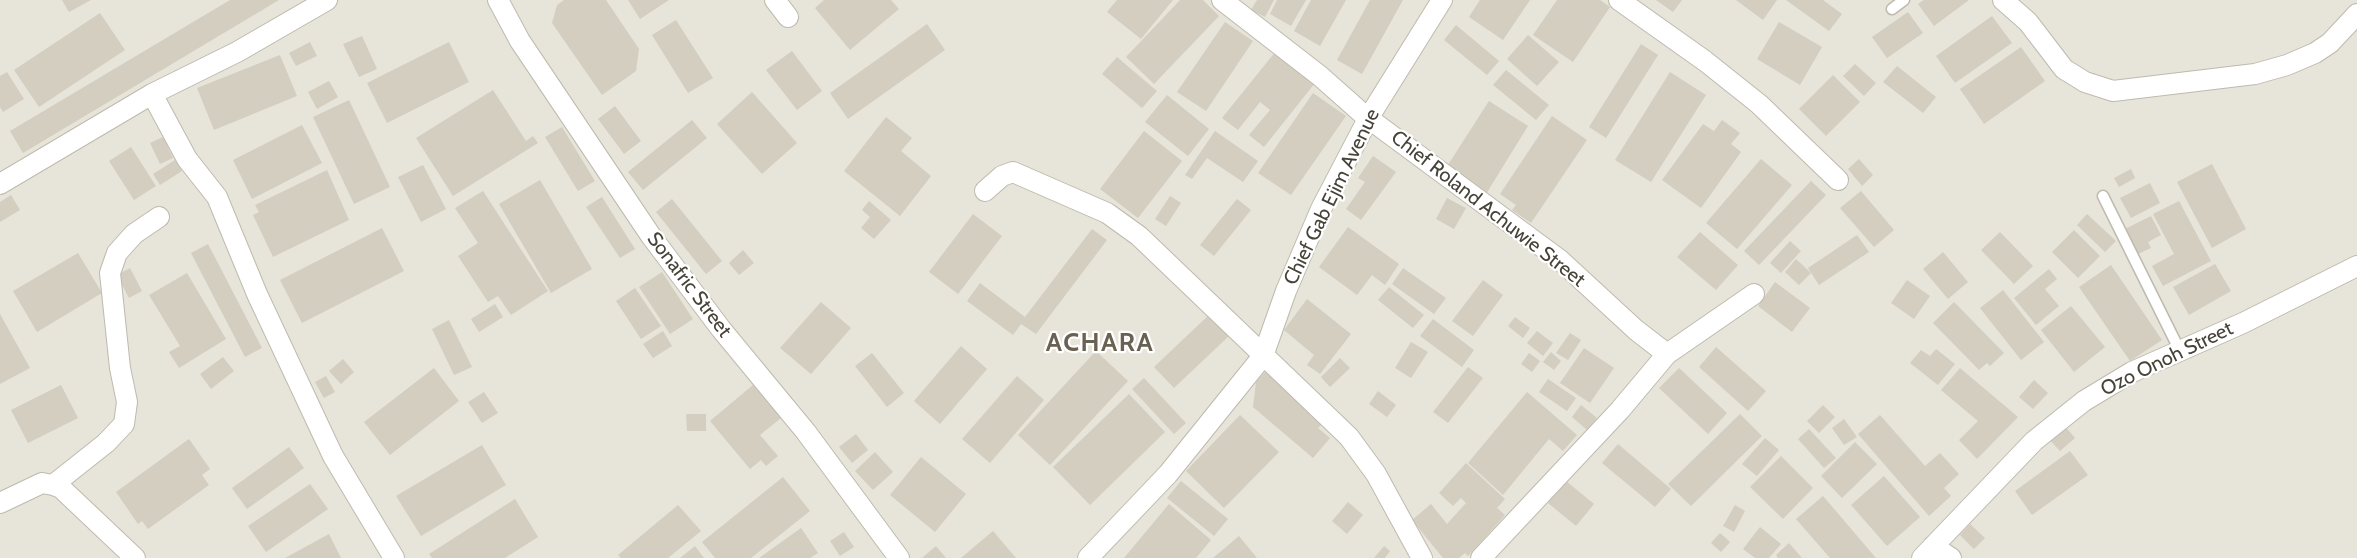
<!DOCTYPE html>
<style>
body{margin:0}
canvas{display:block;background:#f4f2eb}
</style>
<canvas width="2357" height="558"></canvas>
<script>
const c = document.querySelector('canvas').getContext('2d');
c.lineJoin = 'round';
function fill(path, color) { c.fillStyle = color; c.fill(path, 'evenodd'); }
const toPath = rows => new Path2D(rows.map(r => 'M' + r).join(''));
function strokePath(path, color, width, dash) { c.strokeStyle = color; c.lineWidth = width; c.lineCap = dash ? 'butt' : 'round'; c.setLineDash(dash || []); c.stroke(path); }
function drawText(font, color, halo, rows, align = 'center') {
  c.font = font + ' Cabin,sans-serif'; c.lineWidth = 4.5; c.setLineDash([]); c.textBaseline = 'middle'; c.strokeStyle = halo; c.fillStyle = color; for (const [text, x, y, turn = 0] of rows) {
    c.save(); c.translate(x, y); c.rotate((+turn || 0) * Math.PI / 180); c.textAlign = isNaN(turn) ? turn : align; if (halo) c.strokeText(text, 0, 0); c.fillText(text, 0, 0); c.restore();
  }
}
const residential = toPath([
 [0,0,2357,0,2357,558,0,558]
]);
const building = toPath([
 [62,0,91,0,69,12],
 [230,0,279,0,23,153,10,131],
 [564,0,606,0,639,49,636,71,602,95,552,23,557,5],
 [628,0,669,0,640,19],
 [824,0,891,0,899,9,850,50,815,8],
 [1117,0,1173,0,1141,39,1107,12],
 [1180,0,1203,0,1219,16,1154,84,1126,57],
 [1257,0,1274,0,1265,17,1251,10],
 [1277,0,1306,0,1291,26,1270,14],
 [1311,0,1346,0,1320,46,1294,31],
 [1370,0,1403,0,1362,74,1337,60],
 [1480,0,1530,0,1503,40,1469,17],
 [1557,0,1600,0,1610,7,1573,62,1533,35],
 [1656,0,1682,0,1673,12],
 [1736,0,1777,0,1763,20],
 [1786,0,1823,0,1842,14,1829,31],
 [1924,0,1969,0,1934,26,1918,4],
 [1908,12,1923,33,1887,58,1872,37],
 [100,13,125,50,39,107,14,70],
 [1992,16,2012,43,1955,83,1936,56],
 [676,20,713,78,688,93,652,35],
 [1225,22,1253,41,1206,111,1177,92],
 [1779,22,1822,47,1800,85,1757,59],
 [927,24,945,50,848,119,830,93],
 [1456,25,1499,61,1487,75,1444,40],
 [1528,35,1559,62,1537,86,1507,59],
 [362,36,377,69,359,77,343,44],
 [310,42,317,56,296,66,289,53],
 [449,42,469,82,387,123,367,83],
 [1641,44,1658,55,1606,138,1589,127],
 [2021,47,2045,81,1984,124,1960,89],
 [792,51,822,91,797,110,766,70],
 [1276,51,1315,83,1264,147,1249,135,1270,110,1260,102,1238,130,1222,118],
 [280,55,297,96,214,130,197,88],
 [1117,57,1157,91,1142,108,1102,74],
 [1855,64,1876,83,1864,96,1843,76],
 [1897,66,1936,97,1923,113,1883,82],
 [1506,70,1549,105,1536,120,1493,85],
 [7,72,24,99,3,112,0,107,0,76],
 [1670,72,1706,95,1651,182,1615,160],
 [1833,75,1860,102,1826,136,1799,109],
 [329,81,338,97,317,109,308,92],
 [493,90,526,141,533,136,538,143,453,196,416,138],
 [752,92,797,143,762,174,717,124],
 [1313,93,1346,116,1291,195,1258,173],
 [1167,95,1209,129,1188,156,1145,122],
 [349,100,390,187,354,204,313,117],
 [1489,101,1528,126,1486,194,1446,168],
 [615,106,641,141,624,154,598,119],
 [1552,116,1587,140,1531,223,1512,210,1516,205,1500,194],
 [886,117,912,138,901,151,931,176,900,216,844,171],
 [692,120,707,138,643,190,628,172],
 [1722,120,1740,133,1731,144,1741,152,1701,208,1662,180,1703,124,1714,131],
 [302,125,322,163,252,199,233,160],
 [562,127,595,181,578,191,545,137],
 [1144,131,1182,161,1138,218,1100,189],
 [1215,131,1258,161,1243,182,1207,158,1192,179,1185,175],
 [163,137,173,158,160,164,150,143],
 [131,147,156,186,134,200,109,161],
 [1373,156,1396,172,1361,220,1346,209,1365,182,1358,178],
 [1761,159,1792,185,1737,249,1706,223],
 [1859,159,1873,175,1862,186,1848,169],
 [175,160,182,171,160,185,153,174],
 [2212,164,2246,229,2212,248,2177,182],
 [423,165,446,209,421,222,398,177],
 [2131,169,2135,178,2119,187,2114,178],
 [327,170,349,220,273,257,253,215,259,212,255,205],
 [540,180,592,269,551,293,499,204],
 [1811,181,1826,195,1759,265,1744,251],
 [2150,183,2160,203,2131,218,2120,198],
 [483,191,548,291,511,315,498,296,488,302,458,256,478,243,455,208],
 [1861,191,1894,230,1874,247,1840,208],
 [11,195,20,210,0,222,0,202],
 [1170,196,1181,203,1166,226,1155,219],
 [602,197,635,249,620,258,586,207],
 [1447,198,1466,208,1454,229,1436,219],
 [672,199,722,261,706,274,656,212],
 [1237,199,1251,210,1214,256,1200,245],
 [869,201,891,220,874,239,861,228,870,217,862,210],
 [2179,201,2211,261,2163,286,2152,266,2174,254,2153,214],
 [973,214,1002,236,958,294,929,272],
 [2087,214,2116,241,2105,252,2077,225],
 [2151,216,2161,235,2148,242,2151,248,2138,254,2125,229],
 [1348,227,1399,264,1385,285,1372,275,1357,295,1319,267],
 [382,228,404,271,302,323,280,280],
 [1092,229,1107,240,1036,334,1021,324,1013,335,967,301,980,283,1025,317],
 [2074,230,2100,256,2078,278,2052,252],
 [1700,232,1738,265,1716,290,1677,257],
 [2000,232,2033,266,2014,284,1981,250],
 [1857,235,1869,252,1819,285,1808,268],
 [1790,241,1801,251,1781,273,1770,263],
 [208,244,262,348,245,357,191,253],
 [743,250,754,263,739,275,729,263],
 [1943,252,1968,282,1948,299,1923,269],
 [78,253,102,293,37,332,13,291],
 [1796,259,1811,273,1799,285,1785,272],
 [2215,264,2231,291,2189,315,2173,287],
 [2111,265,2162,340,2130,361,2079,287],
 [130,268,142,291,129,298,117,275],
 [1403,268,1446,298,1434,314,1392,284],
 [2049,269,2057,279,2045,289,2059,306,2036,325,2014,298],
 [662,272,693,319,670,334,639,287],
 [187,273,226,339,179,368,169,352,180,346,149,295],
 [1483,280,1503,295,1473,336,1452,321],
 [1907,280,1930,296,1914,319,1891,303],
 [1775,282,1810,308,1792,332,1758,306],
 [1389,287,1424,315,1413,328,1378,300],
 [635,288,661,326,641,339,616,301],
 [2003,290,2044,342,2021,360,1980,308],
 [1307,299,1351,334,1320,374,1307,365,1314,355,1284,330],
 [821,302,851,328,811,374,780,348],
 [1954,302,2004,353,1990,366,1987,363,1979,370,1933,323],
 [495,304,503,317,479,332,471,319],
 [2071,306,2105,347,2074,372,2041,330],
 [0,314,30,368,0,384],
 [1210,314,1230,335,1174,388,1154,367],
 [1515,317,1530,328,1523,338,1508,326],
 [1433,319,1474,350,1462,367,1420,336],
 [449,320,472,367,454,375,432,329],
 [663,331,672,346,653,358,643,344],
 [1537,331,1553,343,1543,356,1527,343],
 [1570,333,1581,340,1568,360,1556,353],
 [1411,342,1428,352,1411,378,1395,368],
 [961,346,987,369,940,424,914,401],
 [1716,347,1766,391,1748,411,1699,367],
 [1584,348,1614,368,1590,403,1560,383],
 [1936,349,1955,364,1938,385,1910,363,1921,350,1930,356],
 [1096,351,1128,381,1050,465,1018,435],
 [1551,352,1561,361,1554,370,1543,362],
 [872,353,904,393,887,407,855,366],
 [1529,353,1540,361,1532,372,1521,364],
 [223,357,234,371,211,389,200,374],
 [1340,358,1350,368,1330,387,1321,377],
 [343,359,354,372,341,384,329,371],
 [1468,367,1483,378,1448,423,1433,412],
 [434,368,459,401,390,455,364,422],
 [1679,368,1727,413,1708,434,1659,388],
 [1960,368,2018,417,1977,459,1959,440,1978,421,1941,390],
 [1267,370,1325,421,1318,428,1330,438,1313,458,1253,407,1256,382],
 [326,376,335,392,324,398,315,382],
 [1017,376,1044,400,990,463,962,439],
 [1144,378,1186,423,1174,434,1132,389],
 [1548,379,1576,398,1567,411,1539,392],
 [2034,380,2048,393,2033,409,2019,397],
 [61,385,78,418,28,443,11,410],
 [753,385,781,418,760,435,778,456,766,466,761,460,750,469,710,421],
 [1378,391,1396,405,1387,417,1369,404],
 [484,392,498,413,482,423,468,402],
 [1527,392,1577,435,1563,451,1549,439,1503,495,1468,463],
 [1129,394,1165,432,1090,505,1053,467],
 [1581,405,1597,418,1587,430,1572,417],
 [1823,405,1835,417,1819,433,1807,421],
 [686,414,706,414,706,431,687,431],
 [1740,414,1762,436,1691,506,1668,484],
 [1240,415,1279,452,1224,508,1186,471],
 [1880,415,1925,466,1940,453,1959,474,1944,488,1951,496,1929,516,1858,434],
 [1844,419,1857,437,1844,445,1832,428],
 [2063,424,2075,438,2060,451,2048,438],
 [1809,429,1836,458,1824,468,1798,439],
 [856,434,868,450,852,463,839,447],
 [1765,438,1779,450,1757,476,1742,464],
 [189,439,210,469,202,475,209,485,148,529,142,521,138,524,116,492],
 [1855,442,1877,464,1842,498,1821,476],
 [1618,444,1671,489,1655,507,1602,463],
 [482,445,506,485,421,536,396,496],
 [289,447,304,468,247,509,232,488],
 [2070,451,2088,475,2032,515,2015,491],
 [875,452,893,472,873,490,855,471],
 [1781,456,1813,488,1783,519,1750,487],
 [921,457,966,494,935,532,890,495],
 [1466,463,1505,499,1497,508,1505,515,1468,556,1465,553,1459,558,1443,558,1412,520,1431,504,1447,524,1466,503,1461,498,1453,506,1439,493],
 [1884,476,1920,517,1887,546,1851,505],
 [783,477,810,511,751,558,715,558,702,542],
 [1181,481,1228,519,1214,536,1167,498],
 [1566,481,1594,504,1576,526,1548,503],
 [310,484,328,509,266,552,248,526],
 [1823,496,1876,558,1830,558,1796,519],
 [515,499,538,537,505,558,432,558,429,554],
 [1348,502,1363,515,1347,534,1332,521],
 [1169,504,1211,540,1196,558,1124,558],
 [678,505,701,531,668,558,621,558,618,555],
 [1735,505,1745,511,1734,532,1723,526],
 [1970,524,1985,538,1974,549,1960,535],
 [1760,527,1781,544,1769,558,1755,558,1743,549],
 [801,528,818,553,810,558,759,558],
 [993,531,1016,558,961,558],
 [844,532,854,547,840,556,830,541],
 [1720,533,1730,542,1721,552,1711,543],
 [329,534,341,558,285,558],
 [1239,536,1257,558,1213,558],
 [1789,543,1802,558,1778,558,1776,555],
 [695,546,704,558,680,558],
 [936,546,946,558,922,558],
 [1384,546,1390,551,1385,558,1374,558]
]);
const lane = toPath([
 [1892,9,1904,0],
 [2103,196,2180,351]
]);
const street = toPath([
 [498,0,520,41,651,236,721,329,806,432,899,558],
 [775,0,788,17],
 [1222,0,1320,76,1364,115,1560,260,1636,330,1667,354],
 [1619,0,1705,61,1759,104,1838,180],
 [2003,0,2028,22,2064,69,2085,82,2113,91,2255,74,2287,65,2315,53,2330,43,2357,14],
 [152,94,187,159,217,197,257,294,333,456,394,558],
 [0,184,152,94,237,52,327,0],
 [985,191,1002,176,1013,172,1107,213,1139,236,1349,437,1376,474,1422,558],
 [53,485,106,443,124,424,127,402,120,368,110,273,117,253,134,234,159,217],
 [0,503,42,483,53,485,61,488,135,558],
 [1933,546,1951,558],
 [1088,558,1168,474,1263,356,1286,291,1321,209,1369,117,1442,0],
 [1481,558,1620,410,1667,354,1754,294],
 [1922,558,2034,441,2084,401,2132,372,2243,323,2357,266]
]);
const streetNames = [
 ["Chief Gab Ejim Avenue",1332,197,-64],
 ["Chief Roland Achuwie Street",1488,209,38],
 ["Sonafric Street",689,285,53],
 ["Ozo Onoh Street",2167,359,-26]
];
const districtNames = [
 ["ACHARA",1100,343]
];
fill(residential, '#e7e4d9');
fill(building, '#d4cec1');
strokePath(lane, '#bfbaae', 13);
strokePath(street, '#bfbaae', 22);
strokePath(lane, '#fff', 10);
strokePath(street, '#fff', 20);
drawText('20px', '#474339', '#fff', streetNames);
c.letterSpacing = '1.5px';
drawText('bold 26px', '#696151', '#fff', districtNames);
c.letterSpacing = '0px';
</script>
